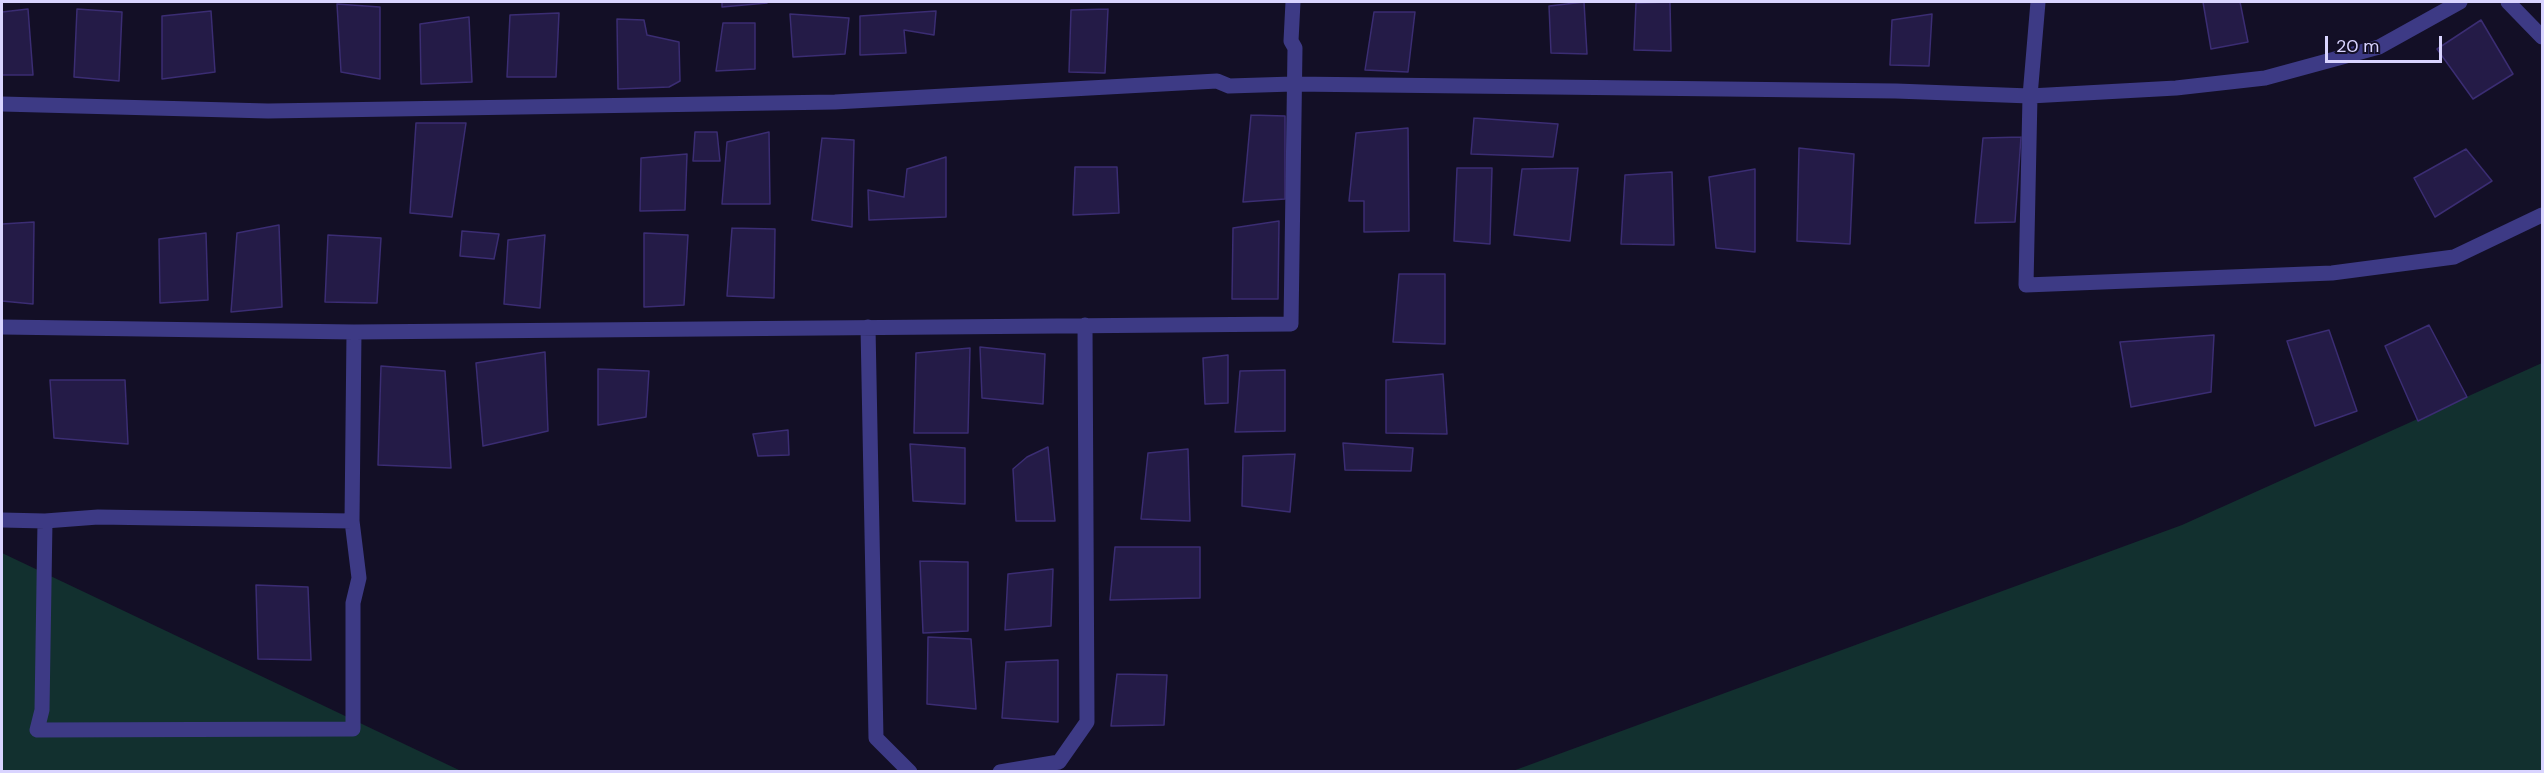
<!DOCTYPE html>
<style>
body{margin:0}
#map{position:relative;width:2544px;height:773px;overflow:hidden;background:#130f26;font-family:"DM Sans",sans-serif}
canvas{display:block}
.frame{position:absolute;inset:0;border:3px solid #d9d4ff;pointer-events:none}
.scale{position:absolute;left:2325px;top:36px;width:117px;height:27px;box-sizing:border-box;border:3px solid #d9d4ff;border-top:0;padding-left:8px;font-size:18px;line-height:21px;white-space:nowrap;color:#d9d4ff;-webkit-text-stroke:4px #130f26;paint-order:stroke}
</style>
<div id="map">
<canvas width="2544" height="773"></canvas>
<div class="frame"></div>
<div class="scale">20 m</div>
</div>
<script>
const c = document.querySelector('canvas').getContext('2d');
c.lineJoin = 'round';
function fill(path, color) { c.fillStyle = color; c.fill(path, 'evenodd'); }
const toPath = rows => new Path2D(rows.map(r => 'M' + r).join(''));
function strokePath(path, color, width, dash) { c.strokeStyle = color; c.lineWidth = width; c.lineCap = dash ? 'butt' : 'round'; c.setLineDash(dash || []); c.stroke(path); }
const green = toPath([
 [2542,363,2542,771,1510,772,2182,525],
 [2,553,461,771,2,771]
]);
const building = toPath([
 [722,2,767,2,767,3,722,7,722,2],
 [1584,2,1587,54,1551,53,1549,6,1584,2],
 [1670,2,1671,51,1634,50,1636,3,1670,2],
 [2203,2,2240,2,2248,42,2211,49,2203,2],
 [337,4,380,7,380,79,341,72,337,4],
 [28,9,33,75,2,75,2,12,28,9],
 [77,9,122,12,119,81,74,77,77,9],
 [1108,9,1105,73,1069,72,1071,10,1108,9],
 [211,11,215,72,162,79,162,16,211,11],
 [936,11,934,35,904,30,906,53,860,55,860,16,936,11],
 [1374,12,1415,12,1408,72,1365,70,1374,12],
 [559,13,556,77,507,77,510,15,559,13],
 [790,14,849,18,845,54,793,57,790,14],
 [1932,14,1929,66,1890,65,1892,20,1932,14],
 [469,17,472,82,421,84,420,24,469,17],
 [617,19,644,20,647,35,679,42,680,81,669,87,618,89,617,19],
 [2481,20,2513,74,2473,99,2437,49,2481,20],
 [723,23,755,23,755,69,716,71,723,23],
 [1251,115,1285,116,1285,199,1243,202,1251,115],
 [1474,118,1558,124,1553,157,1471,154,1474,118],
 [416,123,466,123,452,217,410,213,416,123],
 [1408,128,1409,231,1364,232,1364,201,1349,201,1356,133,1408,128],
 [695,132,717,132,720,161,693,161,695,132],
 [769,132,770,204,722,204,727,142,769,132],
 [2021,137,2015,222,1975,223,1983,138,2021,137],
 [822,138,854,140,852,227,812,220,822,138],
 [1799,148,1854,154,1850,244,1797,241,1799,148],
 [2466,149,2492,181,2435,217,2414,178,2466,149],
 [687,154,685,210,640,211,641,158,687,154],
 [946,157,946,217,869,220,868,190,904,197,907,169,946,157],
 [1075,167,1117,167,1119,213,1073,215,1075,167],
 [1457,168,1492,168,1490,244,1454,241,1457,168],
 [1578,168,1570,241,1514,235,1522,169,1578,168],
 [1755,169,1755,252,1716,248,1709,177,1755,169],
 [1672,172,1674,245,1621,244,1625,175,1672,172],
 [1279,221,1278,299,1232,299,1233,228,1279,221],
 [34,222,33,304,2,301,2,224,34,222],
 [279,225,282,307,231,312,237,233,279,225],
 [732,228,775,229,774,298,727,296,732,228],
 [462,231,499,234,494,259,460,256,462,231],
 [206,233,208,300,160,303,159,239,206,233],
 [644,233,688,235,684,305,644,307,644,233],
 [328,235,381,238,377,303,325,302,328,235],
 [545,235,540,308,504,304,508,240,545,235],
 [1399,274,1445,274,1445,344,1393,342,1399,274],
 [2429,325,2467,397,2418,421,2385,346,2429,325],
 [2329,330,2357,411,2315,426,2287,341,2329,330],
 [2214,335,2211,392,2131,407,2120,342,2214,335],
 [980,347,1045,354,1043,404,982,398,980,347],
 [970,348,968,433,914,433,916,353,970,348],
 [545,352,548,431,483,446,476,363,545,352],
 [1228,355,1228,403,1205,404,1203,358,1228,355],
 [381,366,445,371,451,468,378,465,381,366],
 [598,369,649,371,646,417,598,425,598,369],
 [1285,370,1285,431,1235,432,1240,371,1285,370],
 [1443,374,1447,434,1386,433,1386,380,1443,374],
 [50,380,125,380,128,444,54,438,50,380],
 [788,430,789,455,758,456,753,434,788,430],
 [1343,443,1413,448,1411,471,1345,470,1343,443],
 [910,444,965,448,965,504,913,501,910,444],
 [1048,447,1055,521,1016,521,1013,469,1027,457,1048,447],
 [1188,449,1190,521,1141,519,1148,453,1188,449],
 [1295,454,1290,512,1242,506,1243,456,1295,454],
 [1115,547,1200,547,1200,598,1110,600,1115,547],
 [920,561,968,562,968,631,923,633,920,561],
 [1053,569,1051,626,1005,630,1008,574,1053,569],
 [256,585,308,587,311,660,258,659,256,585],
 [928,637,971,639,976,709,927,704,928,637],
 [1058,660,1058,722,1002,718,1006,662,1058,660],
 [1117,674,1167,675,1164,725,1111,726,1117,674]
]);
const street = toPath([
 [2038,2,2030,96,2026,285,2332,273,2454,257,2542,215],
 [2508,2,2542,37],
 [2,104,268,111,835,102,1217,81,1229,86,1293,84,1896,91,2030,96,2176,88,2265,78,2379,47,2460,2],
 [2,327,354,332,1291,324,1295,48,1291,41,1293,2],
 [868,327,876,738,910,772],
 [2,520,45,521,98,517,352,521],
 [45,521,42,710,37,730,353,729,353,603,359,578,352,521,354,332],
 [1000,772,1059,762,1087,722,1085,325]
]);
fill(green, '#12302f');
fill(building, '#241b47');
strokePath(building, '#3b2d73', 1.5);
strokePath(street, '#3d3a85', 15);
</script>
